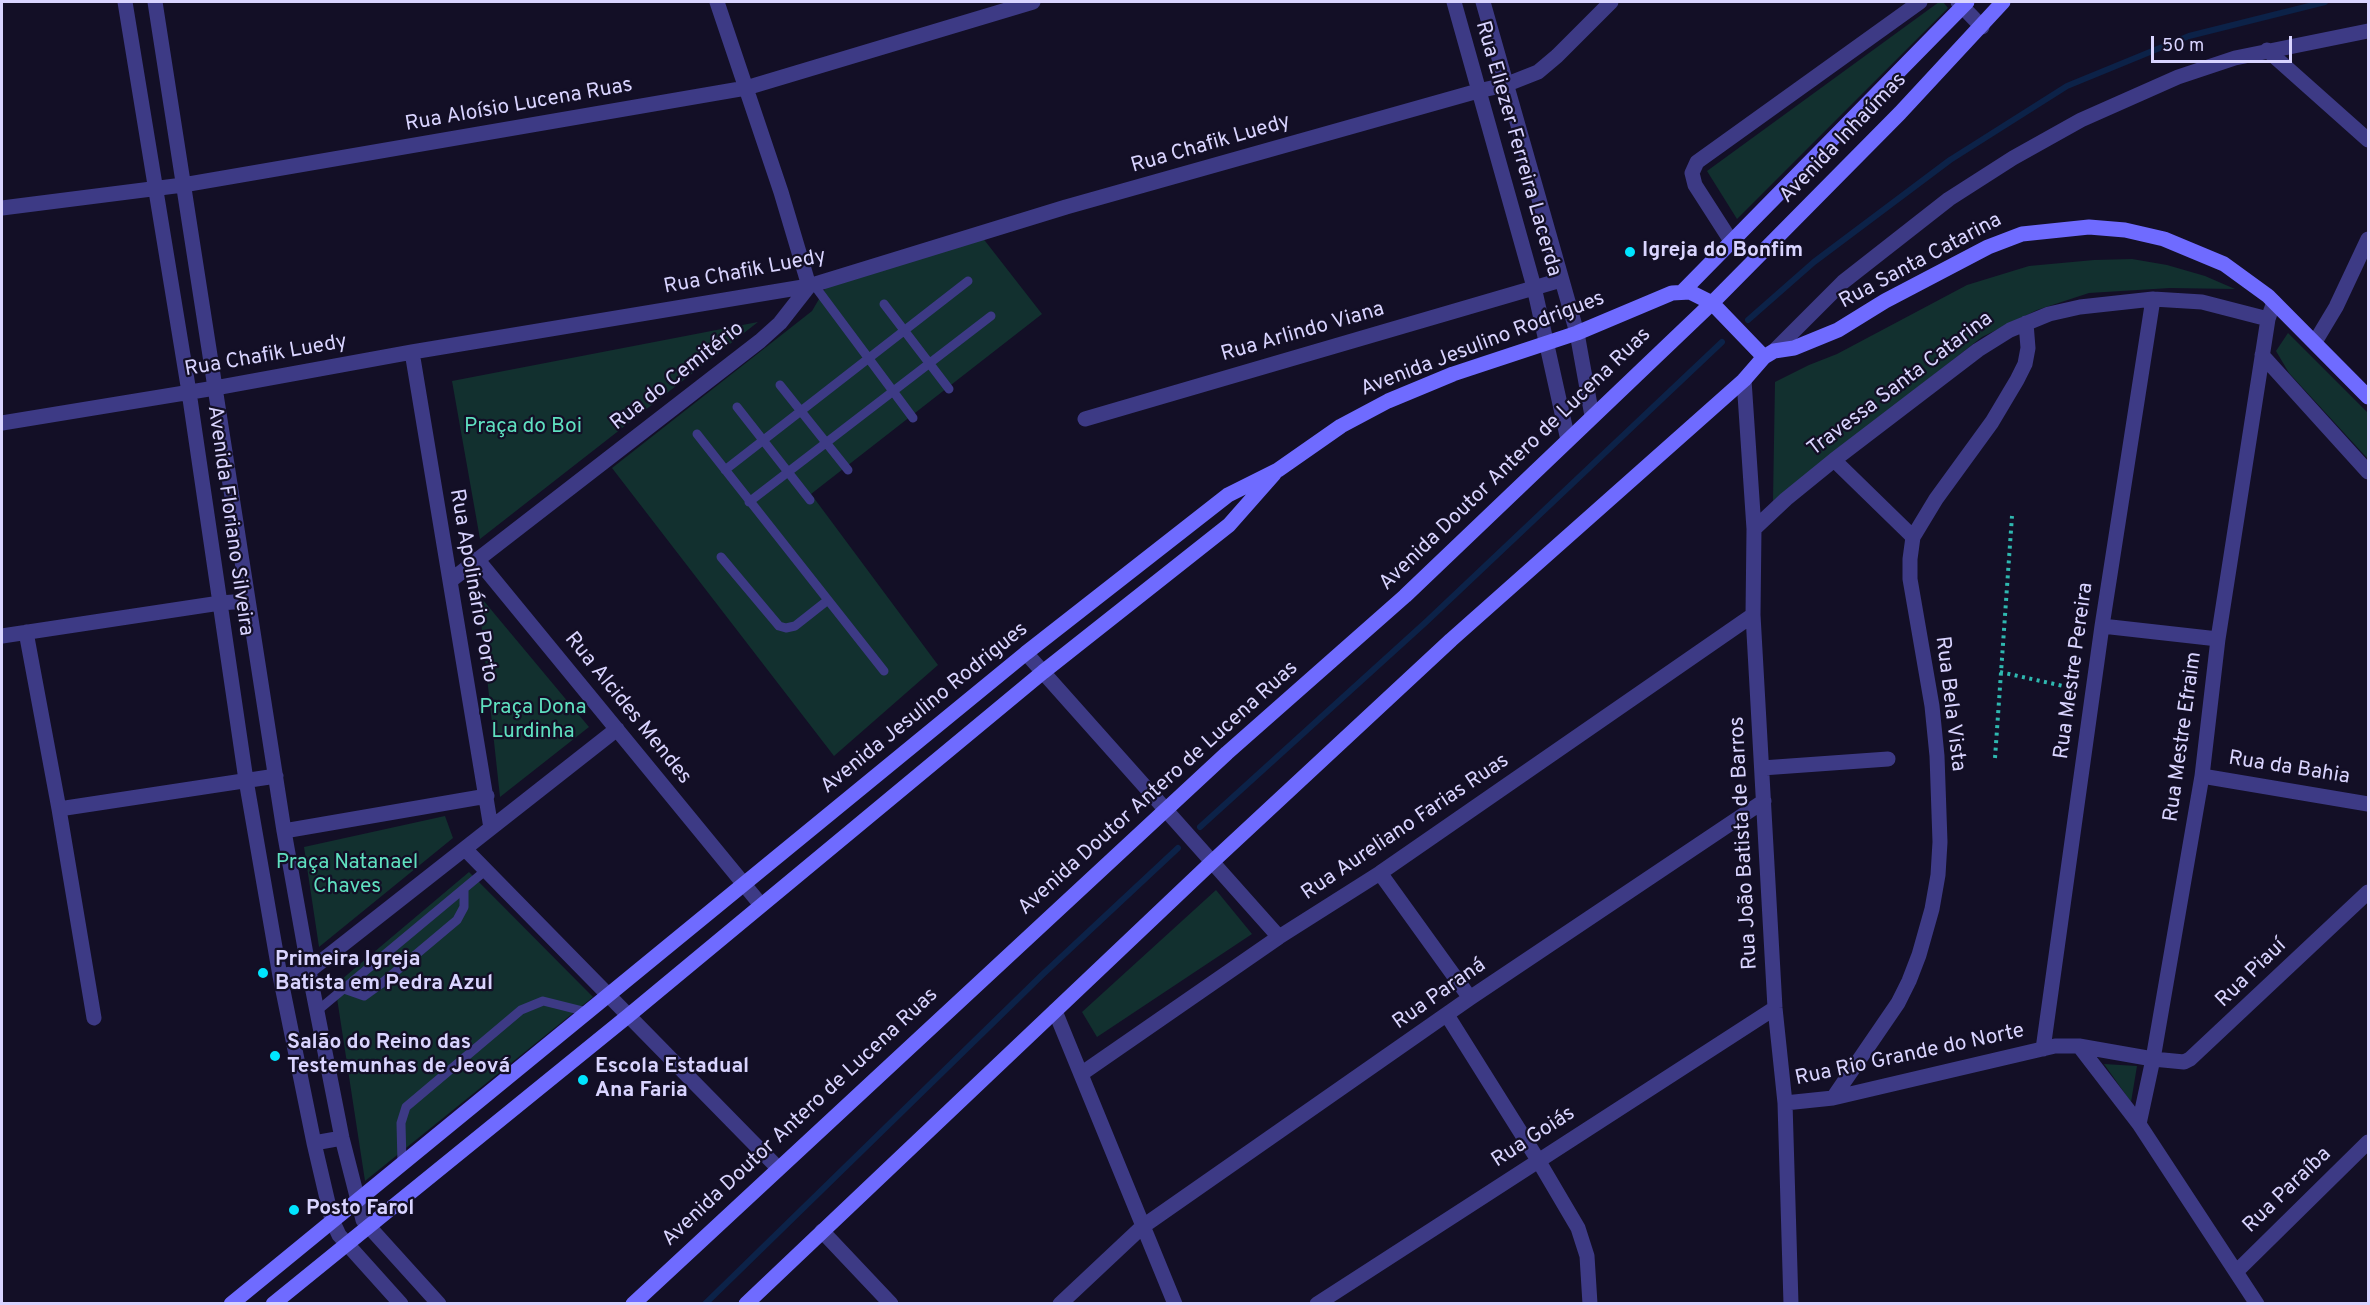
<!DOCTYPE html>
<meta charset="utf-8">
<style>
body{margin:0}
#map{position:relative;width:2370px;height:1305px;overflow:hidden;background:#130f26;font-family:Overpass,sans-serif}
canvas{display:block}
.frame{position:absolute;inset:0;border:3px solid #d9d4ff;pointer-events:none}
.scale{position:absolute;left:2151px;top:36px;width:141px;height:27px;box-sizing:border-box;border:3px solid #d9d4ff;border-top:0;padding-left:8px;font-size:18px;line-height:21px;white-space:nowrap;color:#d9d4ff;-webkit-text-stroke:4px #130f26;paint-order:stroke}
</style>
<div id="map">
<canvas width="2370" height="1305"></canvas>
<div class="frame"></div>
<div class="scale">50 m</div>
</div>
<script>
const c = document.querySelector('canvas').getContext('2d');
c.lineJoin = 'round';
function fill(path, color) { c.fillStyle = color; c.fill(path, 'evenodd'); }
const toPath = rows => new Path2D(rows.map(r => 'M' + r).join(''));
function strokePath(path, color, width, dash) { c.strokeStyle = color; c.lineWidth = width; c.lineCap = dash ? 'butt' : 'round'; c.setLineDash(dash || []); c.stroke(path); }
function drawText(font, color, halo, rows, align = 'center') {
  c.font = font + ' Overpass,sans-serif'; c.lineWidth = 4.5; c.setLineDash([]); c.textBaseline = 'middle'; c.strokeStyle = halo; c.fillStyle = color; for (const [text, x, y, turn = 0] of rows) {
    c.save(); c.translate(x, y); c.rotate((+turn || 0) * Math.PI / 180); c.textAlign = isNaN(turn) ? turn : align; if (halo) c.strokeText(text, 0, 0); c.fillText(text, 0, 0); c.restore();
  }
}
const green = toPath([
 [1939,2,1943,2,1948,8,1737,219,1707,171],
 [982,237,1042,314,811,494,938,665,834,756,612,468,812,311,829,282],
 [2132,259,2167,265,2205,276,2235,289,2170,288,2089,293,2037,310,1982,337,1773,501,1775,382,1809,365,1837,354,1967,285,2029,266,2094,260],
 [758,322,480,539,452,381],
 [2288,333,2368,413,2368,459,2289,373,2276,351],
 [478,594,589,727,500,797],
 [445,816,453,838,319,947,304,847],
 [469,872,593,997,365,1181,335,985],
 [1216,890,1252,934,1097,1037,1082,1012],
 [2104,1064,2137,1066,2131,1102]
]);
const stream = toPath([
 [1748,320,1814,262,1950,160,2067,86,2189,36,2325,2],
 [1200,827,1426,622,1722,342],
 [705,1304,1041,976,1178,848]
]);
const path = toPath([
 [2000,672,2077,689],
 [1995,758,2012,516]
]);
const lane = toPath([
 [814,285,913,418],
 [884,304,949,389],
 [780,385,848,470],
 [737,407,810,500],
 [697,434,884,671],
 [725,470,968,281],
 [749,502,991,316],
 [721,557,779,626,786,628,795,626,828,600],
 [344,989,364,996,382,983,457,920,464,907,464,889],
 [317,1011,485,871],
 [402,1163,401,1123,406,1107,521,1010,543,1001,587,1012]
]);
const street = toPath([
 [125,2,189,392,246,780,280,976,314,1143,332,1220,339,1235,401,1304],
 [155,2,284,831,309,971,342,1138,363,1220,439,1304],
 [717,2,781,192,809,286],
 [1454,2,1534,287,1568,440],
 [1483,2,1577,333,1592,416],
 [1958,2,1982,27],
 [2267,50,2368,140],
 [2,208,183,185,746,88,1033,2],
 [1731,241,1695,185,1692,173,1697,162,1920,2],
 [2315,342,2336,307,2368,239],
 [1774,351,1843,282,1949,199,2013,158,2081,120,2178,77,2235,58,2368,31],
 [412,352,491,828],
 [2262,355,2368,472],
 [1744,380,1754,529,1753,615,1775,1008,1785,1103,1791,1304],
 [1085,419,1561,280],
 [2,423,215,388,412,352,809,286,1066,207,1478,91,1505,85,1538,72,1557,56,1611,2],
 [1834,460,1913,537],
 [1754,529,1786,499,1834,460,1978,350,2010,330,2049,314,2080,307,2153,299,2202,302,2268,319],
 [477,559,761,905],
 [450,581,760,341,780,323,809,286],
 [2102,626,2218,639],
 [26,632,59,809,94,1018],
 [2,636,220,603,247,601],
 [1026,653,1279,937],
 [1762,768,1888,759],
 [2202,776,2368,804],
 [59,809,276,776],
 [284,831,487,796],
 [465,849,778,1168],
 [1380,873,1470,998],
 [280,976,309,971,617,729],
 [1055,1011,1175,1304],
 [1447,1015,1538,1160,1578,1228,1587,1256,1590,1304],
 [2079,1046,2139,1124,2257,1304],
 [2043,1049,2102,626,2153,299],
 [1081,1074,1279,937,1380,873,1753,615],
 [1833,1098,1898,1003,1909,981,1919,955,1932,909,1938,875,1940,842,1937,756,1932,706,1910,579,1910,559,1913,537,1936,499,1992,422,2017,380,2025,364,2028,348,2026,323],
 [1785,1103,1833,1098,2055,1046,2079,1046,2153,1059,2184,1062,2190,1059,2368,892],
 [2139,1124,2153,1059,2202,776,2218,639,2268,319,2274,302],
 [314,1143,342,1138],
 [822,1231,891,1304],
 [2237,1271,2368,1142],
 [1060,1304,1142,1227,1470,998,1764,801],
 [1317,1304,1775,1008]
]);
const secondary = toPath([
 [1683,291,1967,2],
 [231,1304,1026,653,1228,495,1278,470,1341,426,1388,401,1453,374,1577,333,1672,293,1690,292,1712,303,1764,357],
 [273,1304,628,1016,1043,672,1229,525,1274,474],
 [633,1304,1227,753,1405,596,1712,303,1900,113,2003,2],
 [746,1304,1211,863,1451,640,1744,380,1764,357,1774,351,1794,348,1838,330,1885,301,1988,247,2022,234,2089,227,2125,230,2164,239,2224,264,2268,296,2368,397]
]);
const markers = [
 [1630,252,6,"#00e5ff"],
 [263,973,6,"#00e5ff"],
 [275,1056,6,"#00e5ff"],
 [583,1080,6,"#00e5ff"],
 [294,1210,6,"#00e5ff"]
];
const streetNames = [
 ["Rua Aloísio Lucena Ruas",519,106,-10],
 ["Avenida Inhaúmas",1844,139,-46],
 ["Rua Chafik Luedy",1211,145,-16],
 ["Rua Eliezer Ferreira Lacerda",1517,149,74],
 ["Rua Santa Catarina",1921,262,-28],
 ["Rua Chafik Luedy",745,273,-11],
 ["Rua Arlindo Viana",1303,333,-16],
 ["Avenida Jesulino Rodrigues",1483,345,-21],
 ["Rua Chafik Luedy",266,357,-10],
 ["Rua do Cemitério",678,377,-38],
 ["Travessa Santa Catarina",1901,385,-37],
 ["Avenida Doutor Antero de Lucena Ruas",1516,460,-44],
 ["Avenida Floriano Silveira",229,521,82],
 ["Rua Apolinário Porto",472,586,80],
 ["Rua Mestre Pereira",2075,671,-82],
 ["Rua Bela Vista",1949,704,83],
 ["Rua Alcides Mendes",627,709,51],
 ["Avenida Jesulino Rodrigues",925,709,-39],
 ["Rua Mestre Efraim",2184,737,-82],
 ["Rua da Bahia",2289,769,9],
 ["Avenida Doutor Antero de Lucena Ruas",1159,789,-42],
 ["Rua Aureliano Farias Ruas",1406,828,-34],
 ["Rua João Batista de Barros",1745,843,-93],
 ["Rua Piauí",2252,974,-44],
 ["Rua Paraná",1440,995,-35],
 ["Rua Rio Grande do Norte",1910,1056,-12],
 ["Avenida Doutor Antero de Lucena Ruas",801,1118,-43],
 ["Rua Goiás",1534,1138,-33],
 ["Rua Paraíba",2288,1191,-44]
];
const poiNames = [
 ["Igreja do Bonfim",1642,252],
 ["Primeira Igreja",275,961],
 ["Batista em Pedra Azul",275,985],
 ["Salão do Reino das",287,1044],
 ["Testemunhas de Jeová",287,1068],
 ["Escola Estadual",595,1068],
 ["Ana Faria",595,1092],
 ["Posto Farol",306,1210]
];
const parkNames = [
 ["Praça do Boi",523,428],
 ["Praça Dona",533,709],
 ["Lurdinha",533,733],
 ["Praça Natanael",347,864],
 ["Chaves",347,888]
];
fill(green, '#12302f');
strokePath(stream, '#0c2248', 6);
strokePath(path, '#2fb8b0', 4, [3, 4.5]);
strokePath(lane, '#3d3a85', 9);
strokePath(street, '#3d3a85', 15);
strokePath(secondary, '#6f6bff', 15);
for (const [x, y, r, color] of markers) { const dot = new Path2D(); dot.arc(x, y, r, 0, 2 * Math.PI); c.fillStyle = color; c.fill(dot); strokePath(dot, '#130f26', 2); }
drawText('21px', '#d9d4ff', '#130f26', streetNames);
drawText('bold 21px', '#d9d4ff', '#130f26', poiNames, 'left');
drawText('21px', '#5fe0c0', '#130f26', parkNames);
</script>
